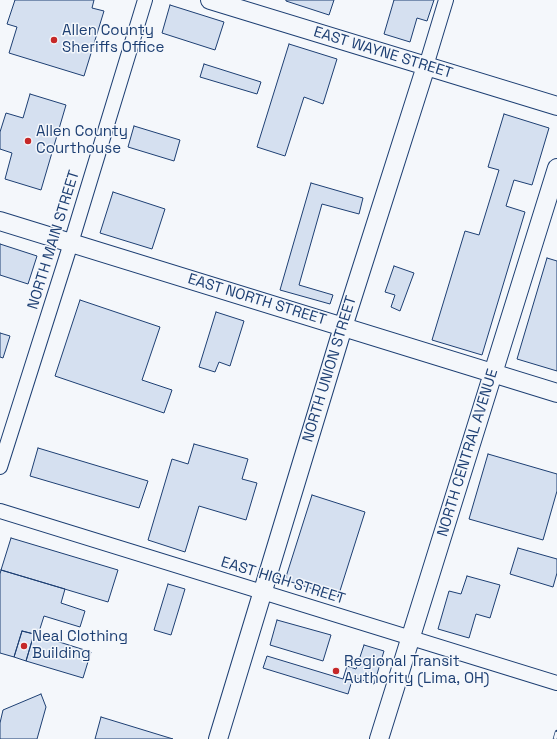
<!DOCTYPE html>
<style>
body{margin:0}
canvas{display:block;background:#f4f7fb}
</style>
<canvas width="557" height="739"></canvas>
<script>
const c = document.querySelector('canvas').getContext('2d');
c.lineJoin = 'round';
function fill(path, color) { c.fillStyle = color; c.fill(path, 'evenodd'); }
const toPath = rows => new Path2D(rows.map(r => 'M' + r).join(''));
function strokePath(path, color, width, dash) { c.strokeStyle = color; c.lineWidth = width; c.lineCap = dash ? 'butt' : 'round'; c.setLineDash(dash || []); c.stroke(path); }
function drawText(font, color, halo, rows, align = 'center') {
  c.font = font + ' "Space Grotesk",sans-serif'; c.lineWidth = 3; c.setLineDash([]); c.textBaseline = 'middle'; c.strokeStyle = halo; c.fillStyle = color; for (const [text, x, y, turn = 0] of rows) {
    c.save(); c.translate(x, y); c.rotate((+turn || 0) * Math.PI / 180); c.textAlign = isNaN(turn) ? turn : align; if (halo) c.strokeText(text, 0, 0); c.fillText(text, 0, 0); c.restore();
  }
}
const building = toPath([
 [15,0,94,0,92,8,104,11,84,76,9,53,17,27,7,24,15,0],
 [286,0,334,0,329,15,286,1,286,0],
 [394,0,434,0,427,21,417,18,410,42,384,34,394,0],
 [170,5,224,22,215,50,162,33,170,5],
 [289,44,337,59,323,104,304,97,285,156,257,147,289,44],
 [204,64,261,82,257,94,200,77,204,64],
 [30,94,66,105,41,190,5,179,12,153,0,149,0,132,6,113,23,118,30,94],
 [504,114,549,128,532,185,514,180,506,206,525,212,482,355,432,340,465,231,479,235,499,170,488,167,504,114],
 [134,126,180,140,174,161,128,147,134,126],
 [311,183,363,198,359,214,322,204,299,285,333,295,330,304,280,290,311,183],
 [113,192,165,209,152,249,100,233,113,192],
 [0,244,37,256,28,284,0,275,0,244],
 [547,258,557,261,557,371,517,359,547,258],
 [394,266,414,273,400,311,391,307,395,295,385,292,394,266],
 [80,300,160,327,142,380,172,390,164,413,55,376,80,300],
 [216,312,244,321,230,366,219,362,215,372,199,367,216,312],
 [0,333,10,336,3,358,0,357,0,333],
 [194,444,248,459,242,479,257,483,246,520,199,506,185,552,148,540,172,459,188,464,194,444],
 [38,448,148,481,139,508,30,476,38,448],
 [488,454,557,474,557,491,543,540,469,519,488,454],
 [312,495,365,512,338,597,285,580,312,495],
 [11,538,118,570,108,602,1,570,11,538],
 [518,548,557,559,557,573,553,587,510,574,518,548],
 [1,570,65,589,61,603,85,611,80,627,44,616,38,635,22,631,14,657,0,653,0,574,1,570],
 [467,576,500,585,490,618,476,614,469,638,438,629,449,591,461,594,467,576],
 [168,584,185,589,171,635,154,630,168,584],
 [277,620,331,635,323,661,270,645,277,620],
 [22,631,34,634,26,661,14,657,22,631],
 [34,634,91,652,83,678,26,661,34,634],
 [364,645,384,651,374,684,353,677,348,694,263,668,267,656,343,679,347,666,356,669,364,645],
 [41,694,46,707,37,739,0,739,0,723,3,710,41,694],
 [101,717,173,739,95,739,101,717]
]);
const minor = toPath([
 [426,66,446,0],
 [0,467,71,243,145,0],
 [0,511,557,683]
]);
const major = toPath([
 [210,0,557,106],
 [0,221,557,393],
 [218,739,343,327,426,66],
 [379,739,557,168]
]);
const rail = toPath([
 [555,739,557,732]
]);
const markers = [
 [54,40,4,"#c62828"],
 [28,141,4,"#c62828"],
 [24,646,4,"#c62828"],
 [336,671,4,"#c62828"]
];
const poiNames = [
 ["Allen County",62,31],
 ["Sheriffs Office",62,48],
 ["Allen County",36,132],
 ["Courthouse",36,149],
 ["Neal Clothing",32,637],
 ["Building",32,654],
 ["Regional Transit",344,662],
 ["Authority (Lima, OH)",344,679]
];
const streetNames = [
 ["EAST WAYNE STREET",383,53,17],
 ["NORTH MAIN STREET",54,240,-73],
 ["EAST NORTH STREET",257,300,17],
 ["NORTH UNION STREET",330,369,-73],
 ["NORTH CENTRAL AVENUE",468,453,-73],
 ["EAST HIGH STREET",283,581,17]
];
fill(building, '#d5e0f0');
strokePath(building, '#1d3f73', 1);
strokePath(minor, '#1d3f73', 16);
strokePath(major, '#1d3f73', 20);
strokePath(minor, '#f4f7fb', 14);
strokePath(major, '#f4f7fb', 18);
strokePath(rail, '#1d3f73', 4.5);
strokePath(rail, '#f4f7fb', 3, [9]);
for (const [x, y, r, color] of markers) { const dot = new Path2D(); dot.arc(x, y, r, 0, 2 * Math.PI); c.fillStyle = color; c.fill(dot); strokePath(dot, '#f4f7fb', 1.5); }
drawText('15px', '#1d3f73', '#f4f7fb', poiNames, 'left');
drawText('15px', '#1d3f73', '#f4f7fb', streetNames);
</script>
